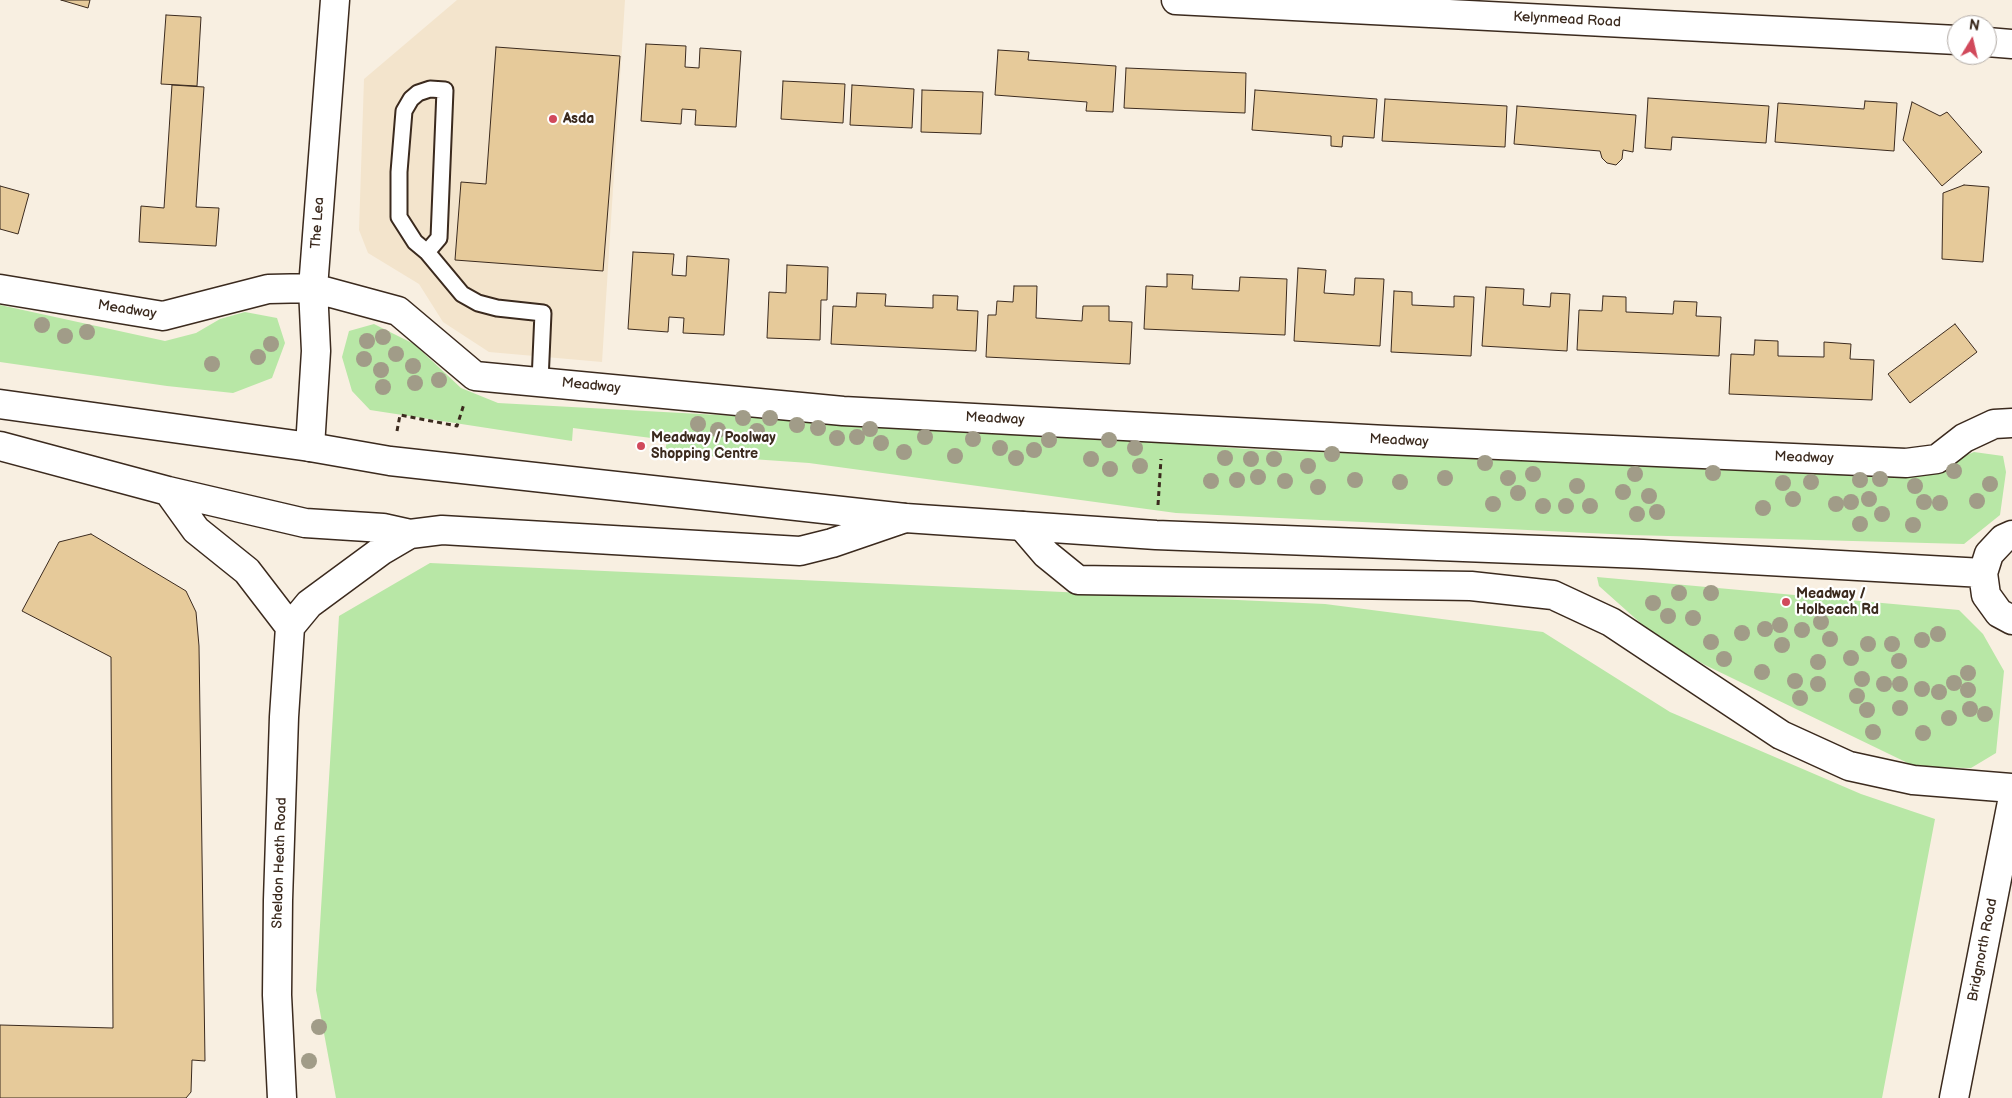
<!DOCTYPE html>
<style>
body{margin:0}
#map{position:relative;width:2012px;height:1098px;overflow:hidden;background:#f8efe1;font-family:"Balsamiq Sans",sans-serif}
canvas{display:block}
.north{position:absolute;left:1947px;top:15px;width:50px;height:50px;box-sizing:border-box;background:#fff;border:1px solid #b1aaa5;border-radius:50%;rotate:9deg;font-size:14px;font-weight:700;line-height:20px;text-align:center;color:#3b2a1e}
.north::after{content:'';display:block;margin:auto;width:18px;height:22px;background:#d1495b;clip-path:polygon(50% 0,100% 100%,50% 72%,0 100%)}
</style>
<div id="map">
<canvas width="2012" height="1098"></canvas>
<div class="north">N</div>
</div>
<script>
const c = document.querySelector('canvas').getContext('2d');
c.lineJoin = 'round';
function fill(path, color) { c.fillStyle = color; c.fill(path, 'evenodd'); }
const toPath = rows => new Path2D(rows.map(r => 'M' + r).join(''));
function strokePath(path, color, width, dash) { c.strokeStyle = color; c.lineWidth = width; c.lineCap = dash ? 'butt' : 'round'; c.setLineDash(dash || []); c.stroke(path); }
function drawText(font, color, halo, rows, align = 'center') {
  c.font = font + ' "Balsamiq Sans",sans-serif'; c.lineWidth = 4.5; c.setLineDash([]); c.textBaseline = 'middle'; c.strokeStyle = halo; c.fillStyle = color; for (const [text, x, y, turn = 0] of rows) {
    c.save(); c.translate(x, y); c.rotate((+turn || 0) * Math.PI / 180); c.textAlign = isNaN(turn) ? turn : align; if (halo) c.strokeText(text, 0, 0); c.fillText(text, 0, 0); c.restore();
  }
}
const built = toPath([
 [457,0,625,0,602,362,489,352,443,322,419,284,368,253,359,230,364,79]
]);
const green = toPath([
 [0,305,165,341,196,333,220,319,245,312,277,318,285,343,272,378,233,393,167,386,0,362],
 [374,324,414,344,461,388,498,403,1013,431,1247,449,1663,467,1929,471,1974,452,2003,456,2006,472,2000,515,1964,544,1631,535,1176,513,809,463,665,453,667,440,573,428,572,441,370,410,352,391,342,357,349,331],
 [430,563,1325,604,1543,632,1670,712,1861,794,1935,819,1882,1098,336,1098,316,990,339,616],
 [1597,577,1959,610,1983,634,2004,671,1996,753,1971,768,1916,767,1705,665,1655,636,1599,586]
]);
const building = toPath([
 [61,0,90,0,88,8,61,0],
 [166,15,201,17,197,86,161,84,166,15],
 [646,44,686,46,685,67,699,68,700,48,741,51,736,127,695,125,696,110,682,109,681,124,641,121,646,44],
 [496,47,620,56,603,271,455,260,461,182,486,184,496,47],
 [998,50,1029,52,1028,60,1116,66,1113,112,1086,111,1087,102,995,95,998,50],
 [1126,68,1246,73,1245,113,1124,108,1126,68],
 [783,81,845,84,843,123,781,119,783,81],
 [172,85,204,87,196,207,219,208,216,246,139,242,141,206,164,208,172,85],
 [852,85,914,89,912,128,850,125,852,85],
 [922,90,983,92,981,134,921,132,922,90],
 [1255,90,1377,99,1374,138,1343,136,1342,147,1331,146,1331,136,1252,130,1255,90],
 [1648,98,1769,106,1766,143,1672,137,1671,150,1645,148,1648,98],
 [1385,99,1507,106,1505,147,1382,141,1385,99],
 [1865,101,1897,103,1894,151,1775,142,1778,103,1864,109,1865,101],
 [1912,102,1940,116,1947,112,1982,152,1942,186,1903,140,1912,102],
 [1517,106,1636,115,1633,152,1623,150,1622,159,1616,165,1607,163,1602,158,1600,151,1514,144,1517,106],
 [1964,185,1989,187,1983,262,1942,259,1943,193,1964,185],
 [0,186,29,194,18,234,0,229,0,186],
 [633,252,674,254,672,275,686,276,687,256,729,259,724,335,683,333,684,318,669,317,668,332,628,329,633,252],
 [787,265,828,267,827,300,821,300,820,340,767,338,769,292,786,293,787,265],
 [1298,268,1326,270,1324,293,1354,295,1355,278,1384,279,1380,346,1294,341,1298,268],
 [1167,274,1193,275,1192,289,1239,291,1240,277,1287,279,1285,335,1144,329,1146,286,1167,287,1167,274],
 [1014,286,1037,286,1036,318,1082,321,1083,306,1109,306,1109,321,1132,322,1130,364,986,357,988,315,996,315,997,301,1013,302,1014,286],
 [1486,287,1524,289,1523,305,1550,307,1551,293,1570,294,1567,351,1482,346,1486,287],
 [1394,291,1412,292,1412,305,1454,307,1454,296,1474,297,1471,356,1391,352,1394,291],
 [857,293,886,294,885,306,933,308,933,295,958,296,957,310,978,311,976,351,831,344,833,306,856,307,857,293],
 [1603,296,1626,297,1626,312,1673,314,1674,301,1697,302,1696,316,1721,317,1719,356,1577,350,1579,310,1602,311,1603,296],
 [1955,324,1977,352,1910,403,1888,374,1955,324],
 [1755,340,1778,341,1778,356,1824,357,1824,342,1851,344,1850,359,1874,360,1872,400,1729,394,1731,354,1754,355,1755,340],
 [91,534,186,591,196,612,199,646,205,1061,192,1060,191,1092,186,1098,0,1098,0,1025,113,1028,111,657,22,611,59,542,91,534]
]);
const path = toPath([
 [397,431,400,415,457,426,464,404],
 [1158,505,1161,459]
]);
const lane = toPath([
 [427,252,439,238,445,90,430,89,418,93,411,99,404,111,399,172,399,217,415,242,427,252,462,294,478,303,497,308,543,313,540,381]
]);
const street = toPath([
 [1176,0,1957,40],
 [1987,42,2012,44],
 [0,289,163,316,268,289,313,288,398,311,475,376,843,411,1386,440,1906,463,1937,459,1964,438,1994,424,2012,423],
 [0,446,168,491,305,523,383,528,410,534,442,530,800,551,832,543,905,518],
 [310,447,316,351,313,288,335,0],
 [168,491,196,530,247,571,290,627],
 [1022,526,1046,554,1078,580,1471,586,1553,595,1611,622,1781,735,1849,766,1913,780,2012,788],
 [290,627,309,604,381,551,410,534],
 [282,1098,277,995,278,900,284,717,290,627],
 [1954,1098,2012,802]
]);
const secondary = toPath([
 [0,404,310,447,390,461,905,518,1156,535,1643,554,1983,573],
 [2012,535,2003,539,1989,554,1983,573,1986,595,1999,613,2012,620]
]);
const trees = [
 [42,325],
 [87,332],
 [65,336],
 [383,337],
 [367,341],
 [271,344],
 [396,354],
 [258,357],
 [364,359],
 [212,364],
 [413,366],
 [381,370],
 [439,380],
 [415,383],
 [383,387],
 [743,418],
 [770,418],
 [698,424],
 [797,425],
 [818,428],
 [870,429],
 [718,430],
 [757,431],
 [857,437],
 [925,437],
 [837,438],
 [973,439],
 [1049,440],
 [1109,440],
 [881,443],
 [1000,448],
 [1135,448],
 [1034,450],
 [904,452],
 [1332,454],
 [955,456],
 [1016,458],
 [1225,458],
 [1091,459],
 [1251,459],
 [1274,459],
 [1485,463],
 [1140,466],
 [1308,466],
 [1110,469],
 [1954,471],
 [1713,473],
 [1533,474],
 [1635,474],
 [1258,477],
 [1445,478],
 [1508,478],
 [1880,479],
 [1237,480],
 [1355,480],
 [1860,480],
 [1211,481],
 [1285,481],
 [1400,482],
 [1811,482],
 [1783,483],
 [1990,484],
 [1577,486],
 [1915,486],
 [1318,487],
 [1623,492],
 [1518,493],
 [1649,496],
 [1793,499],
 [1869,499],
 [1977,501],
 [1851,502],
 [1924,502],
 [1940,503],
 [1493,504],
 [1836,504],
 [1543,506],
 [1566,506],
 [1590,506],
 [1763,508],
 [1657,512],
 [1637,514],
 [1882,514],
 [1860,524],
 [1913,525],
 [1679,593],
 [1711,593],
 [1653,603],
 [1668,616],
 [1693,618],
 [1821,622],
 [1780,625],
 [1765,629],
 [1802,630],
 [1742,633],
 [1938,634],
 [1830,639],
 [1922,640],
 [1711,642],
 [1868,644],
 [1892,644],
 [1782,645],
 [1851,658],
 [1724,659],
 [1899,661],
 [1818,662],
 [1762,672],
 [1968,673],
 [1862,679],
 [1795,681],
 [1954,683],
 [1818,684],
 [1884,684],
 [1900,684],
 [1922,689],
 [1968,690],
 [1939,692],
 [1857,696],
 [1800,698],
 [1900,708],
 [1970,709],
 [1867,710],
 [1985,714],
 [1949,718],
 [1873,732],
 [1923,733],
 [319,1027],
 [309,1061]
];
const markers = [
 [553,119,5,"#d1495b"],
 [641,446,5,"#d1495b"],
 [1786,602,5,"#d1495b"]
];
const streetNames = [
 ["Kelynmead Road",1567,20,3],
 ["The Lea",318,223,-86],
 ["Meadway",127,310,9],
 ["Meadway",591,386,6],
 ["Meadway",995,419,3],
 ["Meadway",1399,441,3],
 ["Meadway",1804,458,2],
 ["Sheldon Heath Road",280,863,-88],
 ["Bridgnorth Road",1983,950,-79]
];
const poiNames = [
 ["Asda",563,119],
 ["Meadway / Poolway",651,438],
 ["Shopping Centre",651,454],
 ["Meadway /",1796,594],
 ["Holbeach Rd",1796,610]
];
fill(built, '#f3e4cc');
fill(green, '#b8e7a6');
fill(building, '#e6ca9a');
strokePath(building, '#3b2a1e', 1);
strokePath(lane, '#3b2a1e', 19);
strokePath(street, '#3b2a1e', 31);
strokePath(secondary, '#3b2a1e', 31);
strokePath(path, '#3b2a1e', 3, [5, 4]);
strokePath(lane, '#fff', 15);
strokePath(street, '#fff', 28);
strokePath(secondary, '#fff', 28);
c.fillStyle = '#a19c88';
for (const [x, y] of trees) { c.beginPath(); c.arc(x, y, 8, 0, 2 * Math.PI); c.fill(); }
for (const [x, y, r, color] of markers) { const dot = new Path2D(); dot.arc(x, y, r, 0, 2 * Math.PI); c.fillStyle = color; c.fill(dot); strokePath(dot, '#fff', 2); }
drawText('14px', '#3b2a1e', '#fff', streetNames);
drawText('bold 14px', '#3b2a1e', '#fff', poiNames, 'left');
</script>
